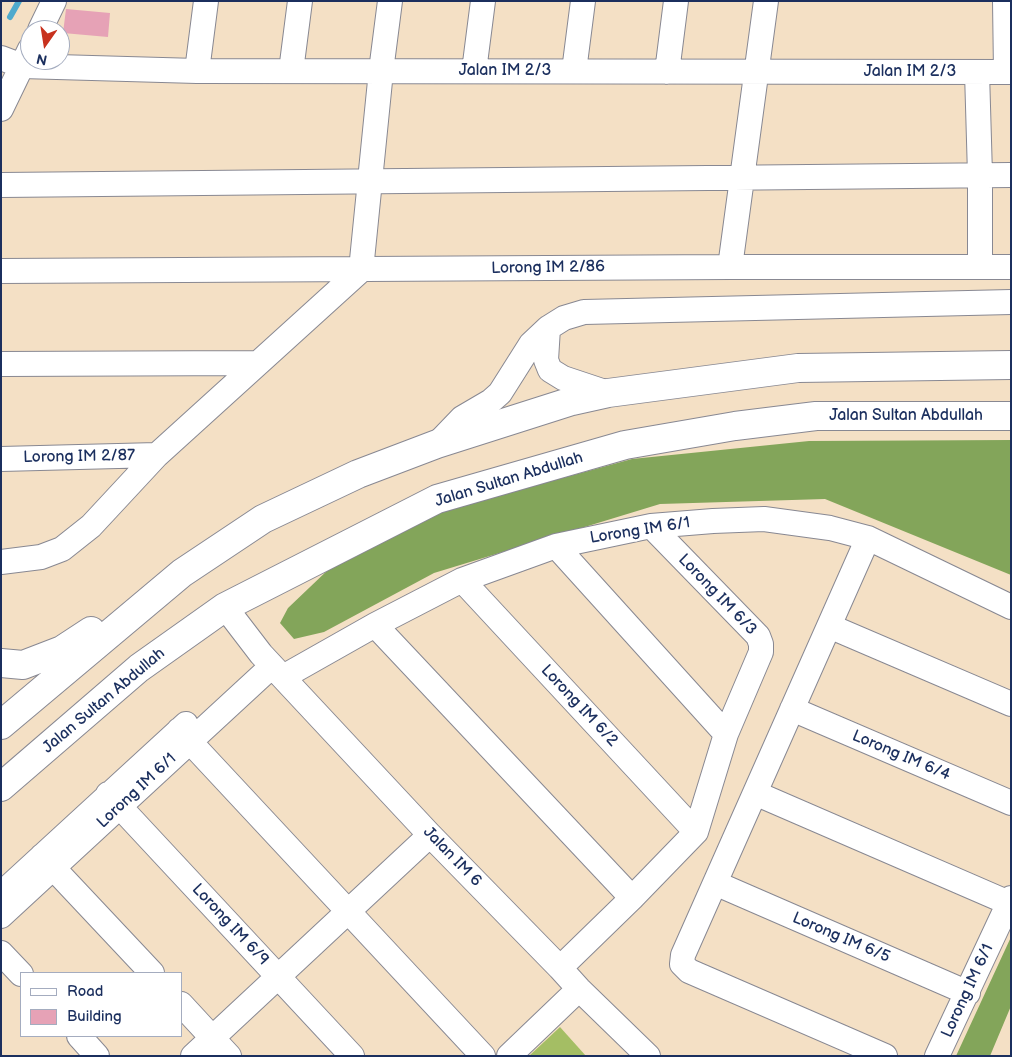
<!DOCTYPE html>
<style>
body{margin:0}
#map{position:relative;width:1012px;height:1057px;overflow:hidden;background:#f4e0c5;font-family:"Balsamiq Sans",sans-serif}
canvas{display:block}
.frame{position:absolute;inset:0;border:2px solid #1b2f5e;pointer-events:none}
.legend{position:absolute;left:20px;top:972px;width:162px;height:65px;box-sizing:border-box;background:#fff;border:1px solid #a4acbf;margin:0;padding:6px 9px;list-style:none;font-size:15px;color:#1b2f5e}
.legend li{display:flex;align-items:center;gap:10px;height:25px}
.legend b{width:25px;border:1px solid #a4acbf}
.north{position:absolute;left:20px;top:20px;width:50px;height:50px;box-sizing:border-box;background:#fff;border:1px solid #a4acbf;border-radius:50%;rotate:193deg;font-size:14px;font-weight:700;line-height:20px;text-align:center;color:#1b2f5e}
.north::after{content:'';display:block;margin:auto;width:18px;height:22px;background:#c8321e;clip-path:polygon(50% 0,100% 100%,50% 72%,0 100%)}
</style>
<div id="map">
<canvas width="1012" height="1057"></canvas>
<div class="frame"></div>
<ul class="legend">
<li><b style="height:6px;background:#fff"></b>Road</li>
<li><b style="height:14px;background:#e6a2b6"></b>Building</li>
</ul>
<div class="north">N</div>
</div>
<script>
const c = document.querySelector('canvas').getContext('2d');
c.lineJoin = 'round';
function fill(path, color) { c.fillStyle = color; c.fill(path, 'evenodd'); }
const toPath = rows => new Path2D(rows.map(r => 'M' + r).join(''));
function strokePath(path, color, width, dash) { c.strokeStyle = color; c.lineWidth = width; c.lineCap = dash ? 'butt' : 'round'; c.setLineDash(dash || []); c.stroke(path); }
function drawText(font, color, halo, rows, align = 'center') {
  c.font = font + ' "Balsamiq Sans",sans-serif'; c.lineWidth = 4.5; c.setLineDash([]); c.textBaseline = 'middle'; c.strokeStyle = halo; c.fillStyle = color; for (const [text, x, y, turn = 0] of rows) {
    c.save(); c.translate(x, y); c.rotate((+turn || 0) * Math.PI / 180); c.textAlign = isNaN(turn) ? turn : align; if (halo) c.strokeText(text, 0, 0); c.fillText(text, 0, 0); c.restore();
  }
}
const green = toPath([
 [560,1027,586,1056,529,1056]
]);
const forest = toPath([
 [1011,440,1011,575,825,499,660,504,434,573,324,632,294,639,280,623,288,608,331,567,445,510,632,459,809,441],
 [1011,937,1011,1006,990,1056,956,1056]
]);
const stream = toPath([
 [10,17,19,1]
]);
const building = toPath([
 [66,9,110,13,108,37,63,33]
]);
const minor = toPath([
 [1005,1,1006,72],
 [40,30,54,1],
 [1,58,22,66,197,71,1011,72],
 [197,71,206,1],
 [291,71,300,1],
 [474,71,483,1],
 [574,71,583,1],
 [667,72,676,1],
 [977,72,980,175,980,267],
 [1,109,30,49],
 [1,185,1011,175],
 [730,267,766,1],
 [361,270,381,71,390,1],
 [1,271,730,267,1011,267],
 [548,328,546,360,550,370,563,378,608,393],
 [1,364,258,363],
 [437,444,462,418,491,401,500,393,531,344,548,328,564,318,584,312,1011,302],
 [1,459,157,455],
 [868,538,683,955,682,964,689,971,885,1056],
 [556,546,726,734],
 [1,562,41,557,62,549,91,526,157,455,361,270],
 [462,580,696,832],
 [225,607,261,654,430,835,560,968,579,989,648,1056],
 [375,625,632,898],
 [829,626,1011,704],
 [283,677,375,625,462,580,556,546,651,526,713,521,764,519,830,528,868,538,1011,607],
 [792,709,1011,803],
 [179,730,483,1056],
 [755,793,1009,903],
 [108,794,352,1056],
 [42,856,152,973],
 [715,883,968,993],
 [1,894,186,724],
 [1,916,272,666],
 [1,953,21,974],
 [560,968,632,898,696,832,726,734,761,652,761,644,758,636,651,526],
 [181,1004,229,1056],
 [79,1036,97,1056],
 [193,1056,430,835],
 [509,1056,579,989],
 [937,1056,1011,898]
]);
const major = toPath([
 [1,663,23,665,62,650,91,631],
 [1,725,182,573,263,519,358,474,437,444,572,401,608,393,798,368,1011,365],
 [1,787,139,668,225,607,437,499,625,445,735,426,816,416,1011,416]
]);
const streetNames = [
 ["Jalan IM 2/3",505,71],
 ["Jalan IM 2/3",910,72],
 ["Lorong IM 2/86",548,268,-1],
 ["Jalan Sultan Abdullah",906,416],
 ["Lorong IM 2/87",79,457,-1],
 ["Jalan Sultan Abdullah",509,480,-17],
 ["Lorong IM 6/1",640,531,-9],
 ["Lorong IM 6/3",717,595,46],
 ["Jalan Sultan Abdullah",104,701,-40],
 ["Lorong IM 6/2",579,706,47],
 ["Lorong IM 6/4",901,756,23],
 ["Lorong IM 6/1",137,791,-43],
 ["Jalan IM 6",452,857,46],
 ["Lorong IM 6/9",230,925,47],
 ["Lorong IM 6/5",841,938,23],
 ["Lorong IM 6/1",968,991,-65]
];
fill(green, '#a4be64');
fill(forest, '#83a55a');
strokePath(stream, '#4faacd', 6);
fill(building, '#e6a2b6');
strokePath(minor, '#888892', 26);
strokePath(major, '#888892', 30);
strokePath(minor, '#fff', 24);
strokePath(major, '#fff', 28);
drawText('16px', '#1b2f5e', '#fff', streetNames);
</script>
